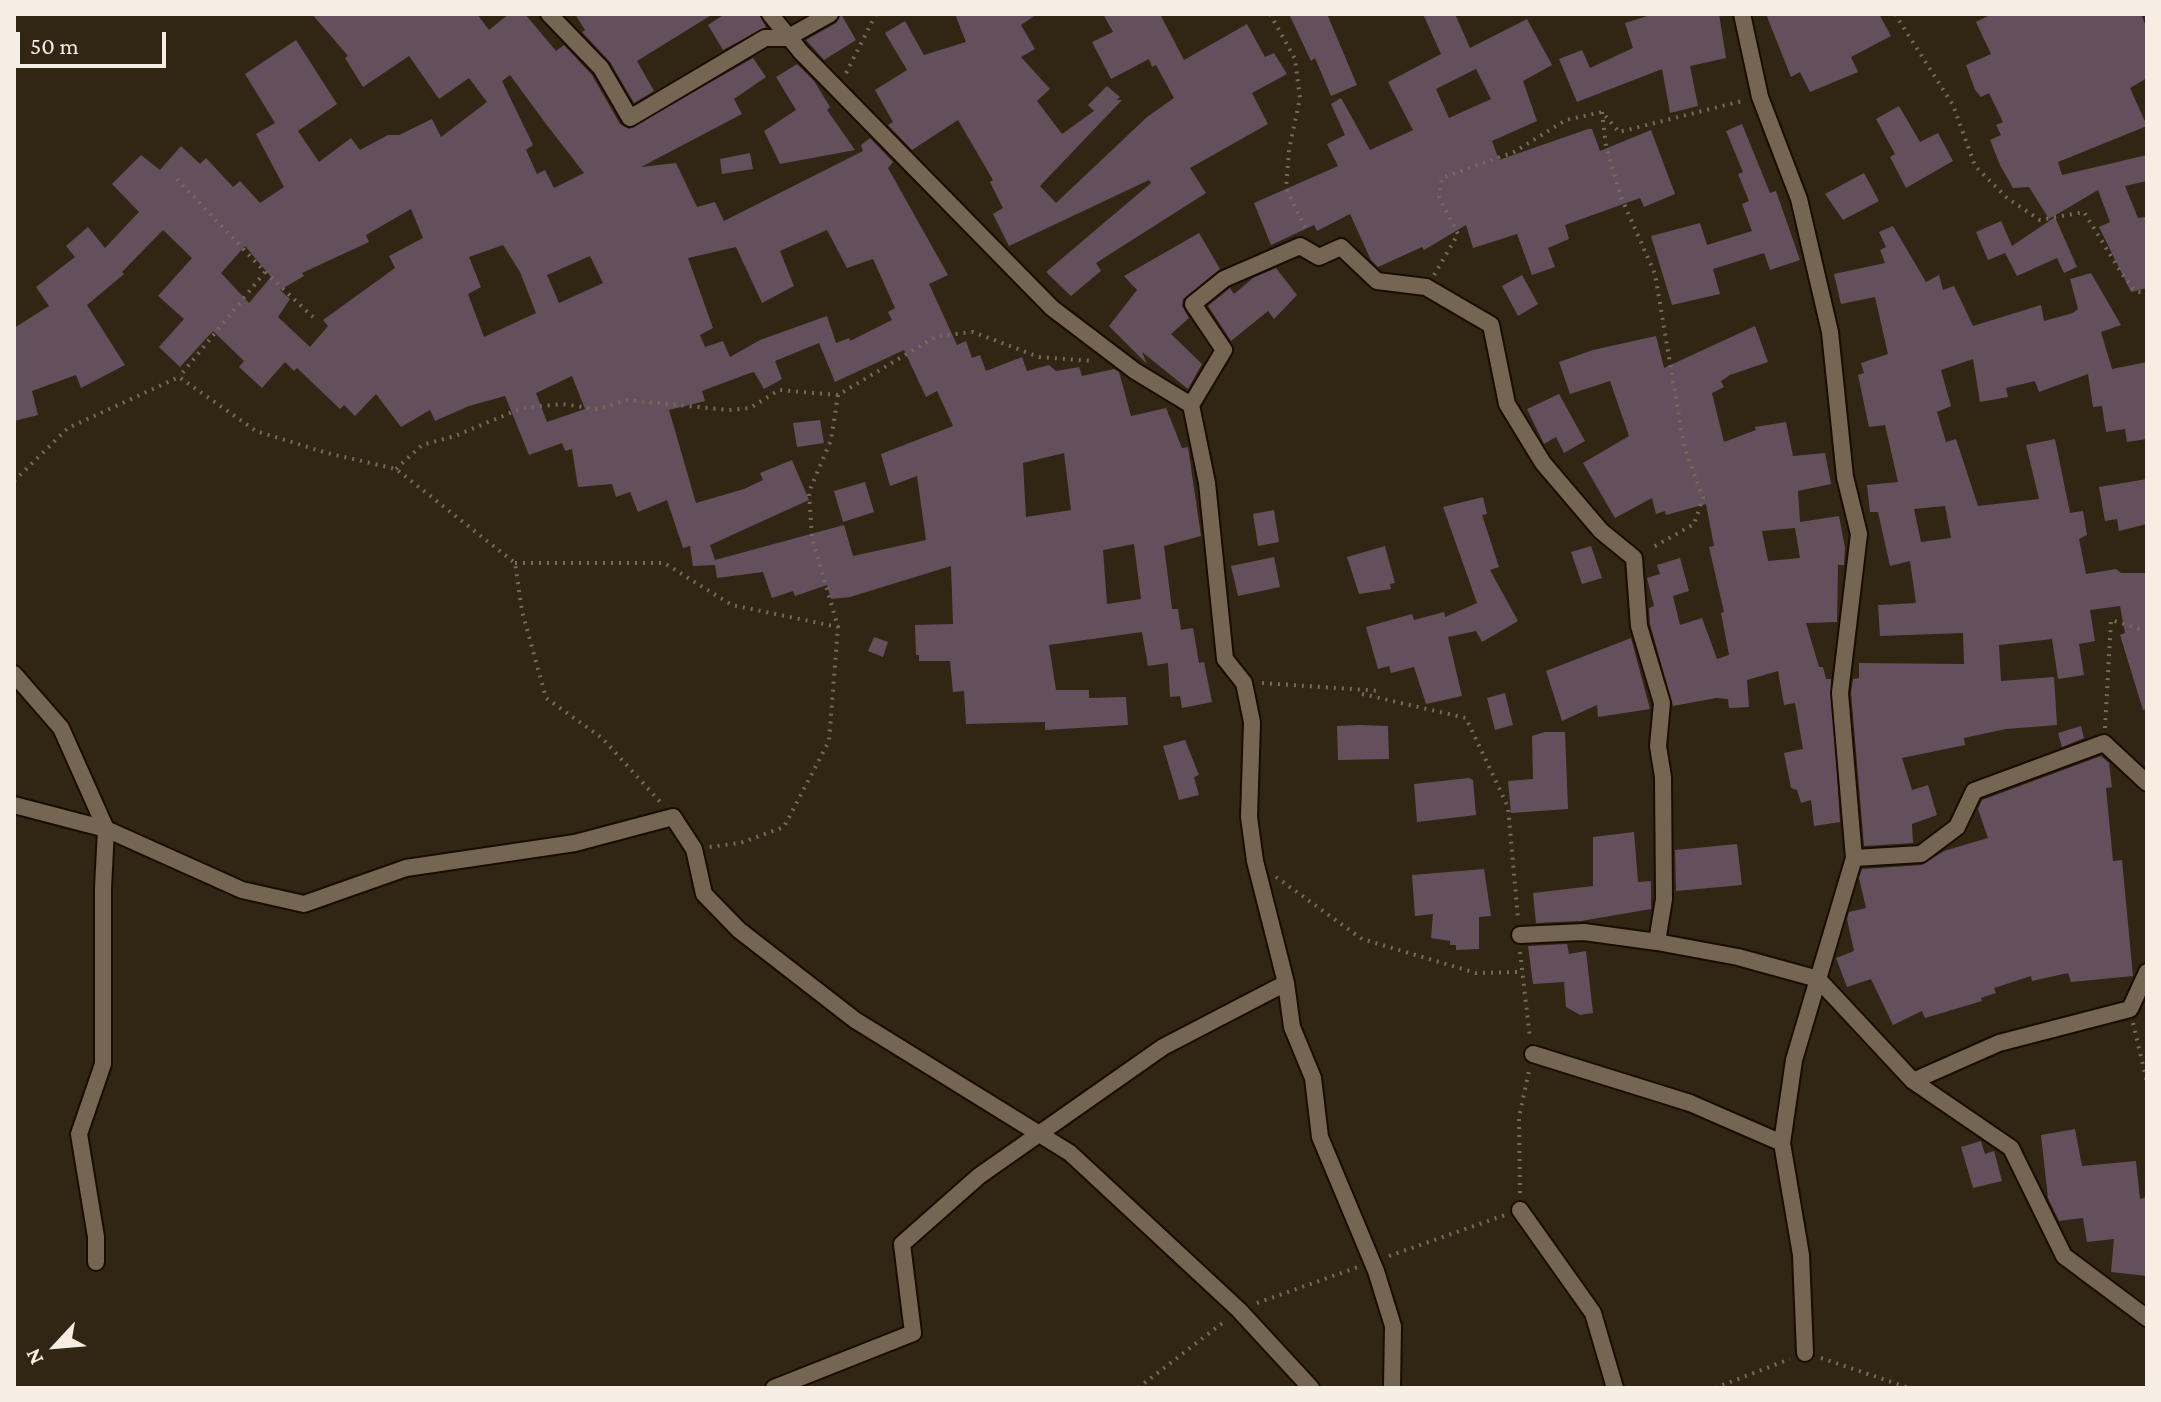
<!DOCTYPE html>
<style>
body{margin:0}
#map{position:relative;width:2161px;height:1402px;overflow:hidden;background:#312514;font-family:"Crimson Pro",serif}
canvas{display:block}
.frame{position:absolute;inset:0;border:16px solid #f6eee3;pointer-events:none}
.north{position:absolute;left:16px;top:1306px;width:80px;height:80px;-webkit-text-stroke:6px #312514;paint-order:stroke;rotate:244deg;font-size:22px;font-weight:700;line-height:32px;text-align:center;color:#f6eee3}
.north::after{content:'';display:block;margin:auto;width:28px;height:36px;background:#f6eee3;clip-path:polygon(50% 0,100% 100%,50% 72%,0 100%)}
.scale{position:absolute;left:16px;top:32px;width:150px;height:36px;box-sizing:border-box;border:4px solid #f6eee3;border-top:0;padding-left:10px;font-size:24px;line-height:28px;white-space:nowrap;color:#f6eee3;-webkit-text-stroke:6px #312514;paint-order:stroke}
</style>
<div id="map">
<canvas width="2161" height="1402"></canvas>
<div class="frame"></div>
<div class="north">N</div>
<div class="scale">50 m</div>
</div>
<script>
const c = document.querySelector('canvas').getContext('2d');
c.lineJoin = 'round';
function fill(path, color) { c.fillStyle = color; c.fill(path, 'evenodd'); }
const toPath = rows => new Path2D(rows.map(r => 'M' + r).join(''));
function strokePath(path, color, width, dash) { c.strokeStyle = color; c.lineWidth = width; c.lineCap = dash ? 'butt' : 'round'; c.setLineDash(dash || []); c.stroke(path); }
const building = toPath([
 [312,14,477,14,489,30,509,14,525,14,556,51,564,45,592,75,620,124,629,129,753,58,766,77,734,99,742,114,641,167,676,163,697,207,715,202,724,221,863,151,861,145,870,138,893,162,888,168,948,275,929,284,957,345,966,341,972,358,980,355,986,371,1022,357,1027,371,1049,365,1056,371,1079,367,1082,376,1114,369,1119,372,1131,416,1166,408,1182,448,1188,447,1201,536,1164,546,1172,609,1178,609,1181,630,1193,628,1199,663,1204,662,1212,702,1182,708,1180,696,1170,697,1168,663,1148,666,1142,632,1049,645,1056,690,1089,690,1089,698,1126,697,1128,725,1045,730,1045,722,966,724,964,691,953,692,950,661,919,661,919,655,916,655,915,625,953,624,951,566,850,597,831,599,827,585,795,596,793,591,772,598,763,572,717,578,715,565,693,566,690,546,683,548,667,500,638,512,630,492,616,497,612,484,578,487,572,449,565,451,562,443,529,455,505,396,469,406,435,421,430,410,401,427,376,394,355,416,344,405,340,409,297,368,294,371,285,362,262,388,239,367,244,361,213,331,180,367,159,347,184,319,158,296,192,258,163,230,122,272,124,274,87,305,125,365,81,388,76,375,32,391,38,415,14,421,14,328,49,306,36,287,75,257,66,246,88,227,105,248,139,212,112,184,141,155,160,170,181,146,200,164,206,158,233,187,240,181,260,203,284,187,256,134,275,123,245,74,296,40,337,104,298,131,319,162,351,138,360,150,388,135,399,135,432,119,441,137,487,102,469,78,439,99,409,56,363,87,345,58,348,56],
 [510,75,546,124,584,173,554,188,545,170,537,174,526,150,533,145,502,81],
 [411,209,423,238,389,256,395,268,323,320,328,326,310,347,278,317,290,299,280,290,304,276,302,273,369,242,366,235],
 [827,230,847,268,873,259,895,308,888,312,892,320,850,341,849,338,836,343,827,316,760,340,730,357,723,341,705,347,700,335,713,328,688,258,736,247,762,303,794,286,780,251],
 [503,245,520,272,536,313,484,337,468,294,481,287,469,257],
 [245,246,271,277,249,303,221,273],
 [590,256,603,283,559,303,547,275],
 [819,343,835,382,904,350,926,397,937,391,953,426,881,454,890,486,917,476,926,540,853,556,844,525,715,560,710,545,809,500,792,460,760,473,763,480,744,489,696,503,669,410,705,401,702,391,750,373,754,372,764,389,782,379,775,361],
 [572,376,585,409,547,422,536,393],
 [1064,453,1071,510,1026,517,1023,463],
 [1134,544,1141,599,1107,604,1103,550],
 [575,14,713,14,637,61,654,91,634,103,610,62,582,32,585,30],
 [725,14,759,14,766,27,723,50,708,25],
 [841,14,856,40,824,60,806,40,836,23],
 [955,14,1037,14,1021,25,1035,49,1021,57,1050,89,1037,101,1062,134,1094,111,1088,105,1107,86,1120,97,1117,100,1122,100,1040,186,1056,203,1147,117,1174,98,1156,65,1152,67,1149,59,1111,79,1092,42,1113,32,1103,14,1160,14,1184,60,1247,24,1265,57,1274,53,1287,74,1252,93,1268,124,1190,168,1206,193,1096,263,1101,271,1071,296,1046,272,1151,183,1149,180,1009,246,993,214,1003,208,990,182,993,180,958,120,912,150,888,125,893,122,875,90,907,70,885,33,905,21,924,55,966,42],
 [1289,14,1327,14,1357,85,1331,96,1315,58,1311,61],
 [1423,14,1455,14,1470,48,1527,19,1552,65,1523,81,1537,121,1492,141,1499,160,1588,129,1592,129,1600,151,1651,130,1675,194,1644,207,1640,198,1565,225,1569,239,1548,248,1555,267,1532,275,1517,234,1473,248,1466,225,1424,250,1422,247,1378,267,1371,260,1350,214,1317,231,1314,225,1271,245,1254,203,1338,166,1327,144,1345,135,1331,104,1341,98,1370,150,1413,130,1388,82,1441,54],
 [1476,69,1491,99,1449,118,1436,89],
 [1654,14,1719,14,1726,58,1690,66,1698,106,1670,113,1662,69,1577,102,1559,59,1582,50,1590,68,1633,48,1625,23],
 [1766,14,1879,14,1891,36,1851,57,1858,72,1810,92,1800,72,1791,77],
 [1992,14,2141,14,2147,29,2147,78,2130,88,2147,126,2058,162,2062,175,2147,155,2147,181,2125,186,2138,218,2147,217,2147,288,2131,292,2099,227,2110,222,2098,190,2049,219,2029,187,2013,188,2000,165,1990,140,2001,135,1996,125,2003,122,1989,93,1981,97,1975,90,1966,65,1991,54,1976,22],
 [797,64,814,81,830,107,827,110,855,150,780,164,764,131,796,110,776,77],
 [1899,106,1920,142,1938,133,1953,161,1906,188,1890,157,1895,154,1876,119],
 [1742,124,1770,193,1776,191,1800,260,1770,270,1764,253,1713,269,1720,294,1672,305,1651,236,1700,223,1707,245,1752,231,1742,204,1749,201,1738,174,1743,172,1726,131],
 [750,153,753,169,722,174,720,159],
 [1864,173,1879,201,1843,220,1825,194],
 [2055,217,2077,267,2064,273,2057,258,2017,276,2005,253,1988,260,1976,232,2001,221,2012,246],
 [1893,226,1926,282,1939,275,1943,290,1954,286,1973,326,2041,305,2044,321,2073,313,2078,309,2070,279,2091,273,2121,325,2101,332,2112,369,2147,362,2147,439,2127,442,2125,429,2106,432,2102,406,2093,407,2088,374,2039,392,2035,381,2006,388,2008,397,1980,402,1973,359,1941,370,1951,406,1937,412,1946,442,1956,439,1978,506,2039,499,2026,445,2055,439,2070,513,2083,511,2087,535,2079,539,2086,574,2116,569,2121,573,2147,573,2147,709,2143,710,2120,635,2125,633,2120,606,2090,610,2095,641,2079,644,2084,675,2058,679,2052,639,1999,645,2001,681,2054,677,2057,725,2006,729,1964,738,1965,745,1902,758,1912,790,1928,785,1937,815,1912,824,1913,843,1864,846,1851,693,1853,679,1859,678,1859,663,1964,664,1963,633,1880,636,1878,605,1916,603,1910,561,1890,566,1878,512,1870,512,1867,485,1898,482,1885,425,1869,427,1858,375,1864,373,1861,363,1888,354,1875,297,1841,304,1834,274,1885,263,1880,250,1886,247,1879,232],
 [1945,506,1951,538,1921,542,1914,509],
 [1199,233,1220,269,1183,299,1182,306,1189,318,1171,334,1202,364,1188,389,1142,352,1147,364,1109,326,1137,290,1124,276],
 [1276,268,1297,295,1274,319,1268,311,1231,341,1208,306,1230,288,1234,294,1253,278],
 [1522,275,1538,304,1518,316,1502,286],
 [1755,326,1768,362,1730,375,1721,381,1724,387,1712,393,1724,442,1756,430,1755,427,1786,422,1793,456,1825,453,1831,484,1798,491,1800,522,1839,516,1845,548,1844,565,1838,565,1837,622,1806,623,1819,667,1823,667,1826,679,1831,679,1840,822,1814,826,1811,800,1801,803,1797,790,1791,788,1784,753,1803,749,1795,703,1784,705,1778,671,1747,680,1749,707,1729,708,1728,699,1716,698,1673,706,1650,624,1649,608,1654,606,1647,578,1660,574,1657,565,1680,558,1689,591,1673,596,1680,625,1702,618,1717,659,1729,655,1721,613,1724,612,1709,547,1714,546,1706,504,1666,515,1665,511,1656,514,1652,498,1615,518,1583,463,1629,436,1610,381,1570,394,1559,362,1593,350,1656,336,1664,368],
 [1795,528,1800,558,1768,561,1762,531],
 [1559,394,1585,441,1564,453,1556,437,1544,444,1527,409],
 [820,420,824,443,797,447,793,423],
 [2147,479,2147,524,2119,531,2117,519,2105,521,2099,487],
 [865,482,874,512,843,522,834,491],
 [1483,497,1487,514,1482,515,1499,567,1490,570,1518,621,1482,642,1476,631,1448,637,1462,696,1426,704,1414,667,1391,673,1389,666,1378,669,1366,627,1412,614,1414,620,1444,612,1445,617,1477,603,1443,507],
 [1274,510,1279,542,1258,546,1253,514],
 [1385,546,1395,583,1390,584,1391,589,1359,594,1347,557],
 [1591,546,1602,578,1582,584,1571,552],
 [1274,557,1280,587,1238,596,1231,566],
 [874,637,888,642,883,657,868,651],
 [1631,638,1650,709,1598,717,1597,705,1562,721,1546,671],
 [1505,693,1513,725,1495,730,1487,698],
 [1361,725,1388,726,1389,759,1338,760,1337,726],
 [2081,726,2084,738,2062,747,2058,733],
 [1545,732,1565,732,1568,809,1511,813,1508,781,1533,779,1532,736],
 [1185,740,1199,775,1194,777,1199,795,1179,800,1163,746],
 [2101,756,2109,763,2112,787,2106,788,2113,861,2122,860,2133,976,2071,982,2068,973,2032,981,2031,976,1994,988,1996,993,1981,998,1982,1001,1925,1018,1922,1011,1893,1025,1871,979,1847,987,1836,958,1854,951,1847,919,1849,912,1866,908,1859,878,1862,869,1922,865,1944,851,1988,838,1978,809,1982,800],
 [1469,778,1473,780,1476,815,1417,822,1414,784],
 [1634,832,1638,882,1651,881,1651,909,1581,921,1536,923,1533,893,1593,886,1593,837],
 [1737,844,1742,885,1676,891,1675,850],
 [1484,869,1491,916,1479,917,1479,949,1456,950,1456,945,1450,945,1450,941,1431,938,1433,914,1415,916,1412,875],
 [1567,944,1569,954,1586,951,1593,1013,1580,1015,1566,1007,1564,982,1533,984,1528,946],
 [2075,1129,2082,1166,2136,1161,2140,1199,2147,1197,2147,1276,2111,1272,2114,1239,2087,1242,2083,1218,2059,1221,2048,1198,2041,1135],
 [1981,1141,1985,1154,1994,1151,2002,1181,1973,1188,1961,1147]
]);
const path = toPath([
 [1270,14,1295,59,1300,98,1289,150,1286,188,1306,230],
 [1895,14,1953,105,1975,166,2007,198,2040,220,2084,212,2122,274,2135,291,2147,294],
 [846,73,876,14],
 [1602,112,1606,146,1621,197,1655,274,1684,446,1703,498,1694,524,1650,549],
 [177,179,265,272,179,377],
 [265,272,313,317],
 [1434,275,1458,234,1439,197,1442,178,1514,152,1566,120,1602,112,1619,132,1746,100],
 [838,395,831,440,809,492,812,538,838,627],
 [396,469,422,445,455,436,522,408,562,404,597,409,626,400,729,410,750,408,779,390,838,395,937,336,973,332,1039,357,1092,361],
 [14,481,68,428,179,377,256,431,327,453,396,469,515,563,522,611,546,698,602,738,662,804],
 [515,563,664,563,732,605,838,627,829,741,784,827,740,843,709,847],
 [1262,683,1381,691],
 [1362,694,1466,718,1508,807,1518,919],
 [2105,728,2111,620,2147,631],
 [1276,877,1362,939,1476,973,1519,972],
 [1520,952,1530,1038],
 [2133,1023,2147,1082],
 [1520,1193,1519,1117,1529,1071],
 [1389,1256,1505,1215],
 [1257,1303,1358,1267],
 [1821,1358,1909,1388],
 [1138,1388,1225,1321],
 [1715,1388,1790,1359]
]);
const street = toPath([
 [549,14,601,68,630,118,765,38,787,38,830,14],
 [770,14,801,52,1052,308,1135,371,1191,405,1224,350,1193,304,1224,279,1300,246,1319,257,1341,247,1377,281,1426,287,1491,325,1507,404,1543,463,1601,531,1634,558,1639,626,1662,703,1658,746,1663,777,1664,899,1657,942],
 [1742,14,1760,97,1799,199,1830,332,1845,477,1859,534,1840,693,1854,858,1794,1060,1782,1143,1801,1255,1805,1353],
 [14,674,61,728,106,829,242,890,304,904,406,868,575,843,673,817,694,849,704,894,739,930,855,1020,1070,1153,1239,1310,1311,1388],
 [14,805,106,829,103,888,103,1064,79,1134,96,1237,96,1262],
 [1854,858,1921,854,1957,827,1974,791,2104,743,2147,783],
 [1520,935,1584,932,1657,942,1738,957,1818,979,1913,1081,2011,1148,2064,1256,2147,1318],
 [1286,983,1292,1027,1313,1078,1320,1137,1376,1271,1393,1326,1392,1388],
 [1533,1054,1690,1103,1782,1143],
 [1913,1081,1999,1043,2130,1009,2147,972],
 [1520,1210,1593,1313,1615,1388],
 [774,1388,913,1333,902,1244,979,1176,1163,1047,1286,983,1255,861,1249,817,1252,722,1244,683,1225,659,1207,483,1191,405]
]);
fill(building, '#64505d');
strokePath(street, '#190d01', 20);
strokePath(path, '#756a5c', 4, [2, 6]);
strokePath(street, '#756654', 16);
</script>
